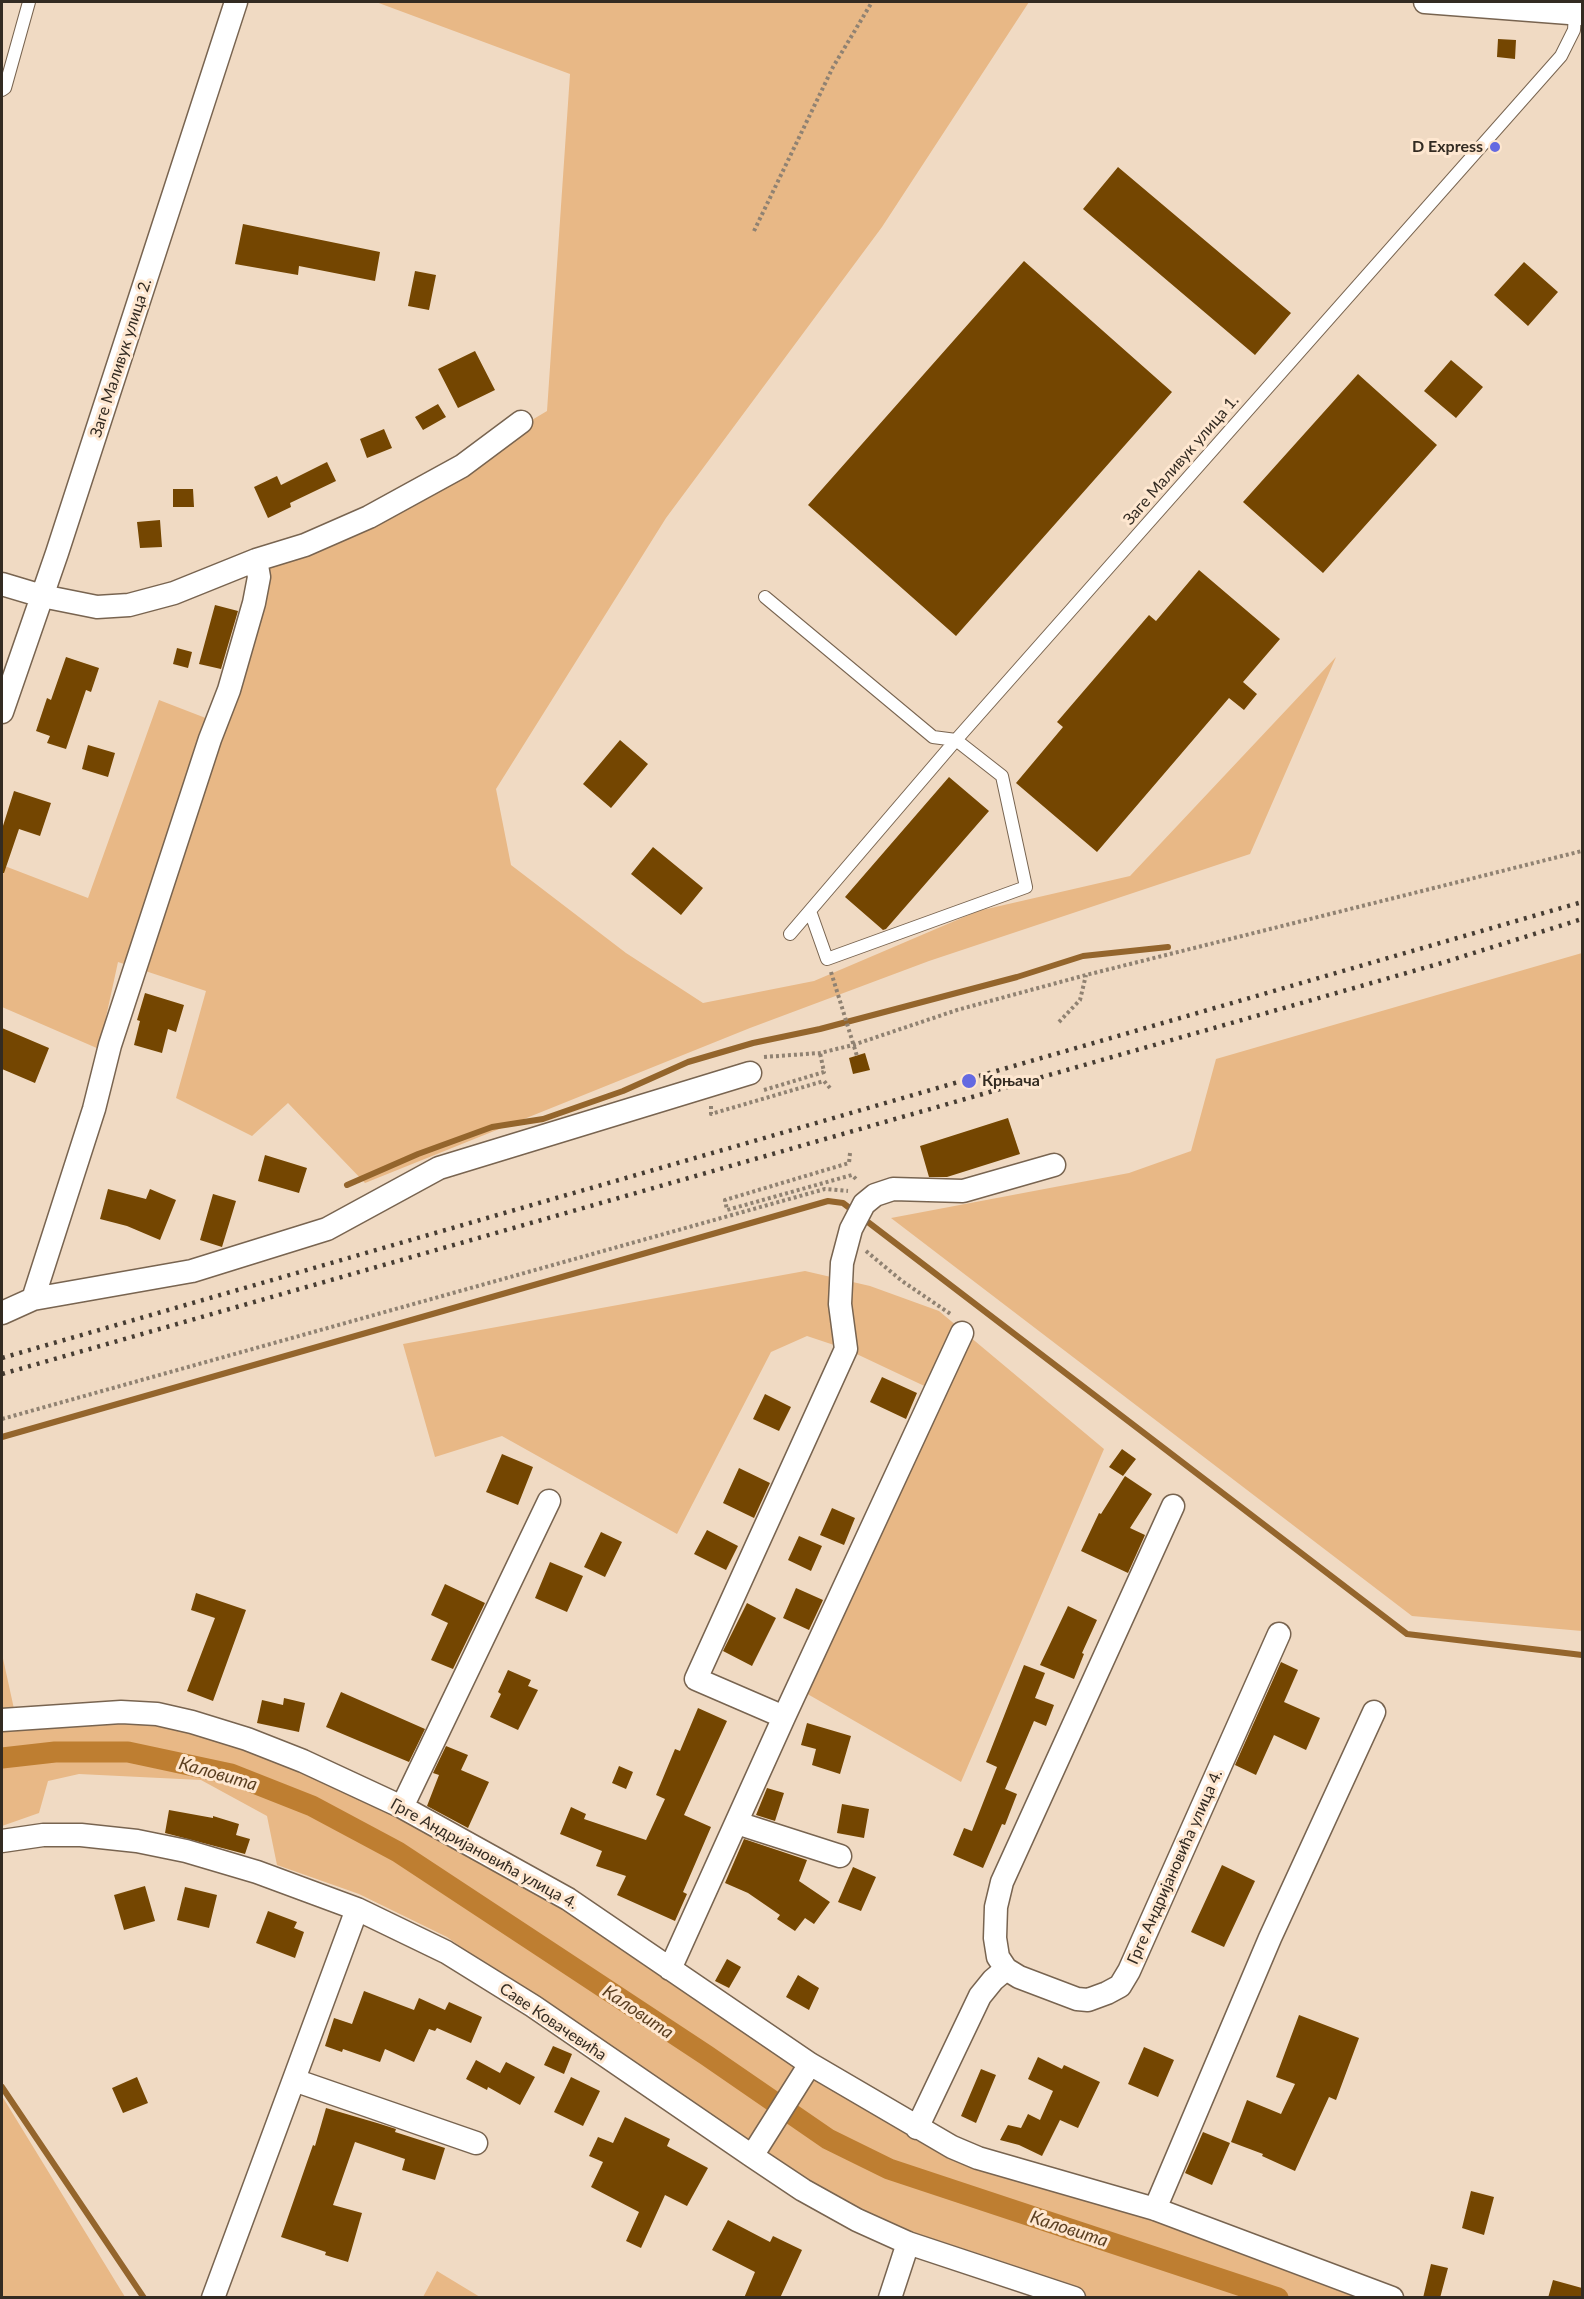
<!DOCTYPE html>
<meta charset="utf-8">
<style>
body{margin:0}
#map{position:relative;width:1584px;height:2299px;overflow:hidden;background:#f0dac3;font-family:Lato,sans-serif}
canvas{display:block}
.frame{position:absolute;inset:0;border:3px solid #332b22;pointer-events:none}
</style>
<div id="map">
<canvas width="1584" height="2299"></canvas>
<div class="frame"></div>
</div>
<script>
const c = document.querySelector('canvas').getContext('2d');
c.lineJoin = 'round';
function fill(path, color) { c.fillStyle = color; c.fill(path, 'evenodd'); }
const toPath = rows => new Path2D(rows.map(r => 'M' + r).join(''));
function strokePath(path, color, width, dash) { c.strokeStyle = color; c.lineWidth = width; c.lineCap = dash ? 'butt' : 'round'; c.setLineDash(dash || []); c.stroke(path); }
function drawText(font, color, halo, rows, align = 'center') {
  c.font = font + ' Lato,sans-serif'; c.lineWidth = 6; c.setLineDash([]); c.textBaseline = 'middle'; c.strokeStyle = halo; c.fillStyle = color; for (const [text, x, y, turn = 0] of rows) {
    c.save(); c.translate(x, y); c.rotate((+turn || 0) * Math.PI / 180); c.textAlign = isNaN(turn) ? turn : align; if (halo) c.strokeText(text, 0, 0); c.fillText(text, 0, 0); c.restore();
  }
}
const green = toPath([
 [376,2,1029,2,882,227,666,518,496,789,511,865,626,953,703,1003,814,981,978,911,1130,876,1336,657,1250,854,929,961,750,1028,365,1183,288,1103,252,1136,176,1098,206,991,118,962,99,1049,2,1007,2,865,88,898,159,700,216,722,256,560,369,517,547,411,570,74],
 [1582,953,1582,1631,1412,1616,891,1218,1129,1173,1191,1151,1216,1059],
 [805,1271,870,1286,939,1311,1104,1449,961,1782,797,1688,935,1391,846,1349,807,1336,771,1352,677,1534,502,1436,435,1457,403,1344],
 [2,1654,16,1718,2,1720],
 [121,1712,303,1761,402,1807,917,2128,1392,2297,1072,2297,884,2233,583,2036,447,1937,359,1894,277,1865,267,1816,201,1780,79,1774,48,1781,39,1813,2,1826,2,1721],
 [2,2096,125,2297,2,2297],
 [437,2271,480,2297,423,2297]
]);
const stream = toPath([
 [347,1185,418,1154,492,1127,543,1119,623,1091,688,1062,753,1043,820,1029,1017,977,1083,956,1168,947],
 [2,1437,828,1201,843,1203,1407,1634,1582,1655],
 [2,2087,144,2298]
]);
const canal = toPath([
 [2,1758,55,1752,128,1752,231,1774,312,1806,398,1852,706,2055,828,2139,889,2169,1278,2298]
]);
const building = toPath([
 [1498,39,1516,40,1515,59,1497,57],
 [1118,167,1291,313,1255,355,1083,209],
 [243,224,380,252,375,281,299,266,298,275,235,264],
 [1024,261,1172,392,956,636,808,505],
 [1524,262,1558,292,1528,326,1494,295],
 [415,271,436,275,429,310,408,306],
 [475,351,495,390,458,408,438,369],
 [1451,360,1483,387,1456,418,1424,391],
 [1358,374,1437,445,1323,573,1243,502],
 [438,404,446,417,423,430,415,417],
 [384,429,392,448,367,458,360,439],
 [327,462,336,481,290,503,291,507,268,518,254,487,277,476,281,485],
 [173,489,193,489,194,507,173,507],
 [160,520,162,547,140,548,137,522],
 [1199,570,1280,639,1243,682,1257,694,1244,710,1229,698,1097,852,1016,783,1063,727,1057,722,1149,615,1156,621],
 [215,605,238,611,221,669,199,664],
 [177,648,192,652,188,668,173,664],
 [66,657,99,668,91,692,86,690,66,749,47,743,50,736,36,731,47,698,51,700],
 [620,740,648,764,611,808,583,784],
 [88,745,115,753,108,777,82,769],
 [949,777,989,811,886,929,883,930,845,897],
 [14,791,51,803,40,836,19,829,4,873,2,873,2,829],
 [653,847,703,888,681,915,631,874],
 [145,993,184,1005,176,1032,168,1029,162,1053,134,1045,140,1021,137,1020],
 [2,1028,49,1048,35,1083,2,1069],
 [865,1053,870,1070,853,1074,849,1058],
 [1008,1118,1020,1154,947,1177,929,1177,920,1146],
 [265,1155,307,1168,299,1193,258,1181],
 [108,1189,146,1199,150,1189,176,1200,160,1240,127,1226,100,1219],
 [213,1194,236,1201,222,1247,200,1240],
 [882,1377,917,1393,906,1419,870,1402],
 [765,1394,791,1407,779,1431,753,1419],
 [1122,1449,1136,1459,1123,1476,1109,1467],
 [502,1454,533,1467,518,1505,486,1492],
 [739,1468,770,1483,754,1518,723,1503],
 [1125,1476,1152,1494,1130,1528,1145,1535,1128,1573,1081,1551,1099,1513,1101,1514],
 [832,1508,855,1518,844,1545,820,1535],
 [707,1530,738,1546,726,1570,694,1554],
 [601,1532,622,1542,605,1577,584,1567],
 [799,1536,822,1546,811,1571,788,1560],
 [550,1562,583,1576,567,1612,535,1598],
 [445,1584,485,1603,453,1669,431,1660,448,1623,431,1615],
 [796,1588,823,1600,809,1630,783,1618],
 [196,1593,246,1610,213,1701,187,1691,215,1618,191,1610],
 [747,1603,776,1618,752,1666,723,1651],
 [1068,1606,1097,1620,1082,1653,1084,1654,1074,1679,1040,1665],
 [1281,1662,1298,1670,1284,1702,1320,1718,1306,1750,1274,1735,1256,1775,1235,1765],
 [1024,1665,1045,1673,1035,1698,1054,1705,1046,1726,1034,1721,1005,1789,1017,1794,1005,1825,1002,1824,983,1868,953,1855,964,1828,972,1831,997,1767,986,1762],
 [508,1670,531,1680,528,1686,538,1690,518,1730,490,1717,501,1694,498,1692],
 [341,1692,425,1729,409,1762,326,1727],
 [284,1698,305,1703,299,1732,257,1723,262,1700,283,1705],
 [698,1708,727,1721,684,1815,711,1827,683,1892,687,1894,675,1921,617,1895,626,1876,596,1866,602,1851,560,1834,571,1807,586,1814,584,1819,646,1840,665,1799,656,1795,675,1749,680,1751],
 [807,1723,851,1736,840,1774,812,1765,816,1749,801,1745],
 [446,1746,468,1755,461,1770,489,1782,468,1828,427,1806,439,1775,433,1773],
 [619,1766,633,1772,626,1789,612,1783],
 [767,1788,784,1793,775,1821,756,1815],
 [842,1804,869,1809,864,1838,837,1833],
 [169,1810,213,1818,213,1816,239,1824,236,1835,250,1839,245,1854,165,1833],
 [744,1839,807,1860,799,1881,830,1902,814,1924,805,1918,795,1931,777,1919,780,1915,748,1893,725,1883],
 [1222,1865,1255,1881,1224,1947,1191,1932],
 [853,1867,876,1877,861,1911,838,1902],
 [145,1886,155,1921,124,1930,114,1895],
 [185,1887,217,1895,209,1928,177,1920],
 [268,1911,297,1922,294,1928,304,1932,295,1958,256,1943],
 [727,1959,741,1967,729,1988,715,1981],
 [798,1975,819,1988,809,2010,786,1997],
 [364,1991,414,2010,419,1998,445,2010,449,2002,482,2017,471,2043,437,2028,435,2031,429,2029,414,2062,385,2049,380,2062,343,2049,342,2052,325,2046,334,2018,352,2024],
 [1299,2015,1359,2038,1336,2100,1329,2097,1295,2171,1262,2156,1263,2154,1231,2142,1247,2100,1281,2114,1295,2084,1276,2077],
 [553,2046,572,2054,564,2074,544,2065],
 [1144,2047,1174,2060,1158,2097,1128,2084],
 [1038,2057,1062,2069,1064,2065,1100,2082,1078,2128,1060,2120,1042,2156,1019,2145,1000,2140,1008,2125,1021,2128,1028,2114,1040,2120,1053,2091,1028,2079],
 [476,2060,500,2073,506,2062,535,2077,520,2105,488,2087,487,2090,466,2079],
 [981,2069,996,2075,976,2123,961,2116],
 [137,2077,148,2103,123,2113,112,2088],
 [571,2077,600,2091,583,2126,554,2112],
 [326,2108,377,2123,396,2129,395,2132,445,2148,435,2180,402,2170,405,2159,355,2142,333,2205,362,2213,348,2262,325,2255,326,2252,281,2237,313,2145,315,2146],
 [625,2117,670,2139,667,2146,708,2168,687,2206,665,2195,641,2248,626,2241,639,2212,591,2187,603,2162,589,2156,598,2137,613,2143],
 [1203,2132,1230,2143,1212,2185,1185,2173],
 [1471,2191,1494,2197,1484,2235,1462,2228],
 [728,2220,770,2242,773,2236,802,2250,780,2298,744,2298,755,2272,712,2250],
 [1431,2264,1448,2268,1440,2298,1423,2298],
 [1553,2280,1582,2288,1582,2298,1548,2298]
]);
const path = toPath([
 [754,231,833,67,872,2],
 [831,972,857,1056],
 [1059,1022,1080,1000,1086,975],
 [764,1057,820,1053,853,1045,957,1010,1086,975,1582,851],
 [764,1090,824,1072,820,1053],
 [711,1106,711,1114,824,1081,830,1088],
 [850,1153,849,1163,725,1200,727,1210,852,1175,858,1181],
 [866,1251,902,1281,952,1315],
 [2,1419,825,1189,848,1191]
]);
const service = toPath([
 [2,90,5,88,29,2],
 [765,597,933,737,956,740],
 [810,911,827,959,1026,887,1002,776,956,740],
 [790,934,956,740,1561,56,1574,30,1575,13]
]);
const minor = toPath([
 [1425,2,1582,14],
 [2,584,42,596,97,607,129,605,174,593,256,560,305,545,369,517,462,466,521,422],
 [2,712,57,553,236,2],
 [33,1299,94,1109,110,1045,210,739,229,690,254,603,259,577,256,560],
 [2,1313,33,1299,192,1271,327,1229,439,1168,750,1073],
 [784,1717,696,1679,846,1349,840,1304,842,1263,851,1229,864,1204,875,1195,893,1189,963,1191,1054,1165],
 [2,1720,121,1712,157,1714,192,1722,247,1739,303,1761,402,1807,568,1899,810,2064,952,2147,978,2158,1155,2209,1392,2298],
 [402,1807,549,1501],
 [737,1823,840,1856],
 [2,1841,43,1835,81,1835,137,1841,186,1851,257,1872,357,1909,446,1952,533,2006,752,2156,803,2190,857,2220,908,2243,1074,2298],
 [670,1969,784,1717,962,1333],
 [1006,1969,998,1957,995,1938,996,1907,1002,1882,1173,1506],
 [294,2080,476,2143],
 [917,2128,980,1996,993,1980,1006,1969,1019,1977,1077,1999,1088,2000,1107,1993,1120,1986,1129,1971,1279,1634],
 [752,2156,810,2064],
 [1155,2209,1270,1938,1374,1712],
 [213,2298,357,1909],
 [890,2298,908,2243]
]);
const rail = toPath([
 [2,1358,1582,902],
 [2,1374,1445,962,1582,919]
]);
const markers = [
 [1495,147,6,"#6469e1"],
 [969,1081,8,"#6469e1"]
];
const poiNames = [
 ["D Express",1483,147],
 ["Крњача",982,1081,"left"]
];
const streetNames = [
 ["Заге Маливук улица 2.",121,358,-72],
 ["Заге Маливук улица 1.",1181,460,-49],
 ["Грге Андријановића улица 4.",484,1854,29],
 ["Грге Андријановића улица 4.",1175,1867,-66],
 ["Саве Ковачевића",553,2022,34]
];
const waterNames = [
 ["Каловита",218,1774,16],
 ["Каловита",638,2012,34],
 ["Каловита",1069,2229,18]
];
fill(green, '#e8b886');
strokePath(stream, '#94652c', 6);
strokePath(canal, '#be7e31', 21);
fill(building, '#744601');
strokePath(service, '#786450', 14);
strokePath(minor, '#786450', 25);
strokePath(path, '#908272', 4, [3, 3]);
strokePath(service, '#fff', 12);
strokePath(minor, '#fff', 22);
strokePath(rail, '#473d33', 4.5, [3, 6]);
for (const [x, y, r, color] of markers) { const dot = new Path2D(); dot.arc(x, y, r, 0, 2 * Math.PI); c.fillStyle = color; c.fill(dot); strokePath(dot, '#fee7d0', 2); }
drawText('bold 16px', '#332b22', '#fee7d0', poiNames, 'right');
drawText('16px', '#332b22', '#fee7d0', streetNames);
drawText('italic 18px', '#5b3f20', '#fee7d0', waterNames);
</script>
